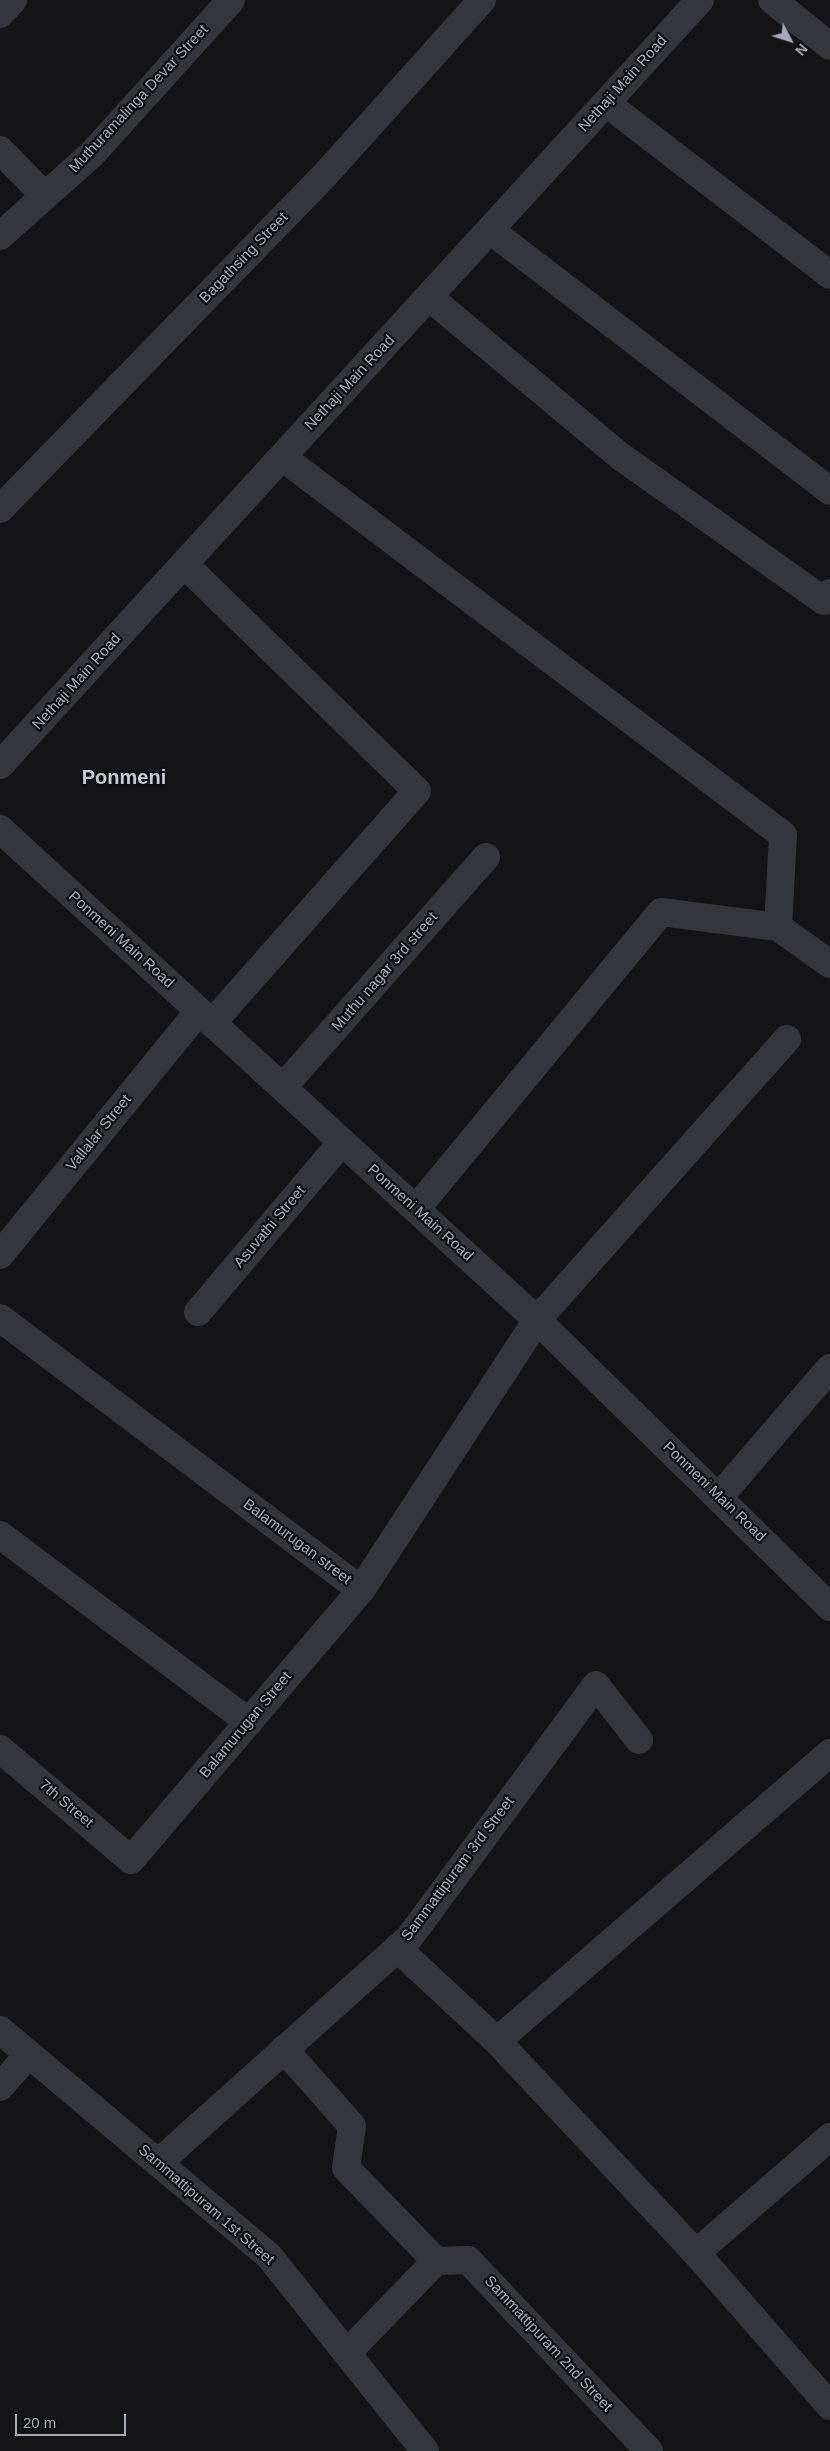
<!DOCTYPE html>
<style>
body{margin:0}
#map{position:relative;width:830px;height:2451px;overflow:hidden;background:#141416;font-family:Helvetica,sans-serif}
canvas{display:block}
.north{position:absolute;left:765px;top:15px;width:50px;height:50px;-webkit-text-stroke:4px #0f0f11;paint-order:stroke;rotate:130deg;font-size:14px;font-weight:700;line-height:20px;text-align:center;color:#a5aab6}
.north::after{content:'';display:block;margin:auto;width:18px;height:22px;background:#a5aab6;clip-path:polygon(50% 0,100% 100%,50% 72%,0 100%)}
.scale{position:absolute;left:15px;top:2414px;width:111px;height:22px;box-sizing:border-box;border:2px solid #a5aab6;border-top:0;padding-left:6px;font-size:15px;line-height:18px;white-space:nowrap;color:#a5aab6;-webkit-text-stroke:4px #0f0f11;paint-order:stroke}
</style>
<div id="map">
<canvas width="830" height="2451"></canvas>
<div class="north">N</div>
<div class="scale">20 m</div>
</div>
<script>
const c = document.querySelector('canvas').getContext('2d');
c.lineJoin = 'round';
const toPath = rows => new Path2D(rows.map(r => 'M' + r).join(''));
function strokePath(path, color, width, dash) { c.strokeStyle = color; c.lineWidth = width; c.lineCap = dash ? 'butt' : 'round'; c.setLineDash(dash || []); c.stroke(path); }
function drawText(font, color, halo, rows, align = 'center') {
  c.font = font + ' Helvetica,sans-serif'; c.lineWidth = 4.5; c.setLineDash([]); c.textBaseline = 'middle'; c.strokeStyle = halo; c.fillStyle = color; for (const [text, x, y, turn = 0] of rows) {
    c.save(); c.translate(x, y); c.rotate((+turn || 0) * Math.PI / 180); c.textAlign = isNaN(turn) ? turn : align; if (halo) c.strokeText(text, 0, 0); c.fillText(text, 0, 0); c.restore();
  }
}
const minor = toPath([
 [772,0,830,46],
 [0,14,13,0],
 [606,103,830,275],
 [0,150,45,196],
 [490,230,830,491],
 [0,236,92,154,231,0],
 [429,297,620,456,824,601,830,593],
 [282,457,783,835,778,927,830,964],
 [0,509,325,175,482,0],
 [184,564,417,791,212,1023],
 [0,765,700,0],
 [283,1087,486,857],
 [416,1209,661,912,778,927],
 [0,1255,199,1011],
 [198,1312,342,1142],
 [0,1318,361,1590,537,1320,787,1039],
 [719,1497,830,1368],
 [0,1535,249,1722],
 [0,1749,131,1860,361,1590],
 [397,1948,497,2041,830,1753],
 [0,2030,269,2256,425,2451],
 [497,2041,696,2253,830,2406],
 [284,2049,352,2126,346,2168,436,2261,347,2353],
 [0,2087,29,2054],
 [158,2163,409,1938,596,1685,639,1740],
 [696,2253,830,2137],
 [436,2261,468,2260,649,2451]
]);
const tertiary = toPath([
 [0,829,537,1320,830,1607]
]);
const streetNames = [
 ["Nethaji Main Road",623,84,-48],
 ["Muthuramalinga Devar Street",139,99,-47],
 ["Bagathsing Street",244,258,-46],
 ["Nethaji Main Road",350,383,-47],
 ["Nethaji Main Road",77,682,-48],
 ["Ponmeni Main Road",121,940,42],
 ["Muthu nagar 3rd street",385,972,-49],
 ["Vallalar Street",99,1133,-51],
 ["Ponmeni Main Road",420,1213,42],
 ["Asuvathi Street",270,1227,-50],
 ["Ponmeni Main Road",714,1492,44],
 ["Balamurugan street",297,1542,37],
 ["Balamurugan Street",246,1725,-50],
 ["7th Street",66,1804,40],
 ["Sammattipuram 3rd Street",458,1869,-53],
 ["Sammattipuram 1st Street",206,2205,41],
 ["Sammattipuram 2nd Street",548,2344,47]
];
const districtNames = [
 ["Ponmeni",124,778]
];
strokePath(minor, '#35363b', 28);
strokePath(tertiary, '#35363b', 28);
drawText('15px', '#a5aab6', '#0f0f11', streetNames);
drawText('bold 20px', '#c7c9d2', '#0f0f11', districtNames);
</script>
